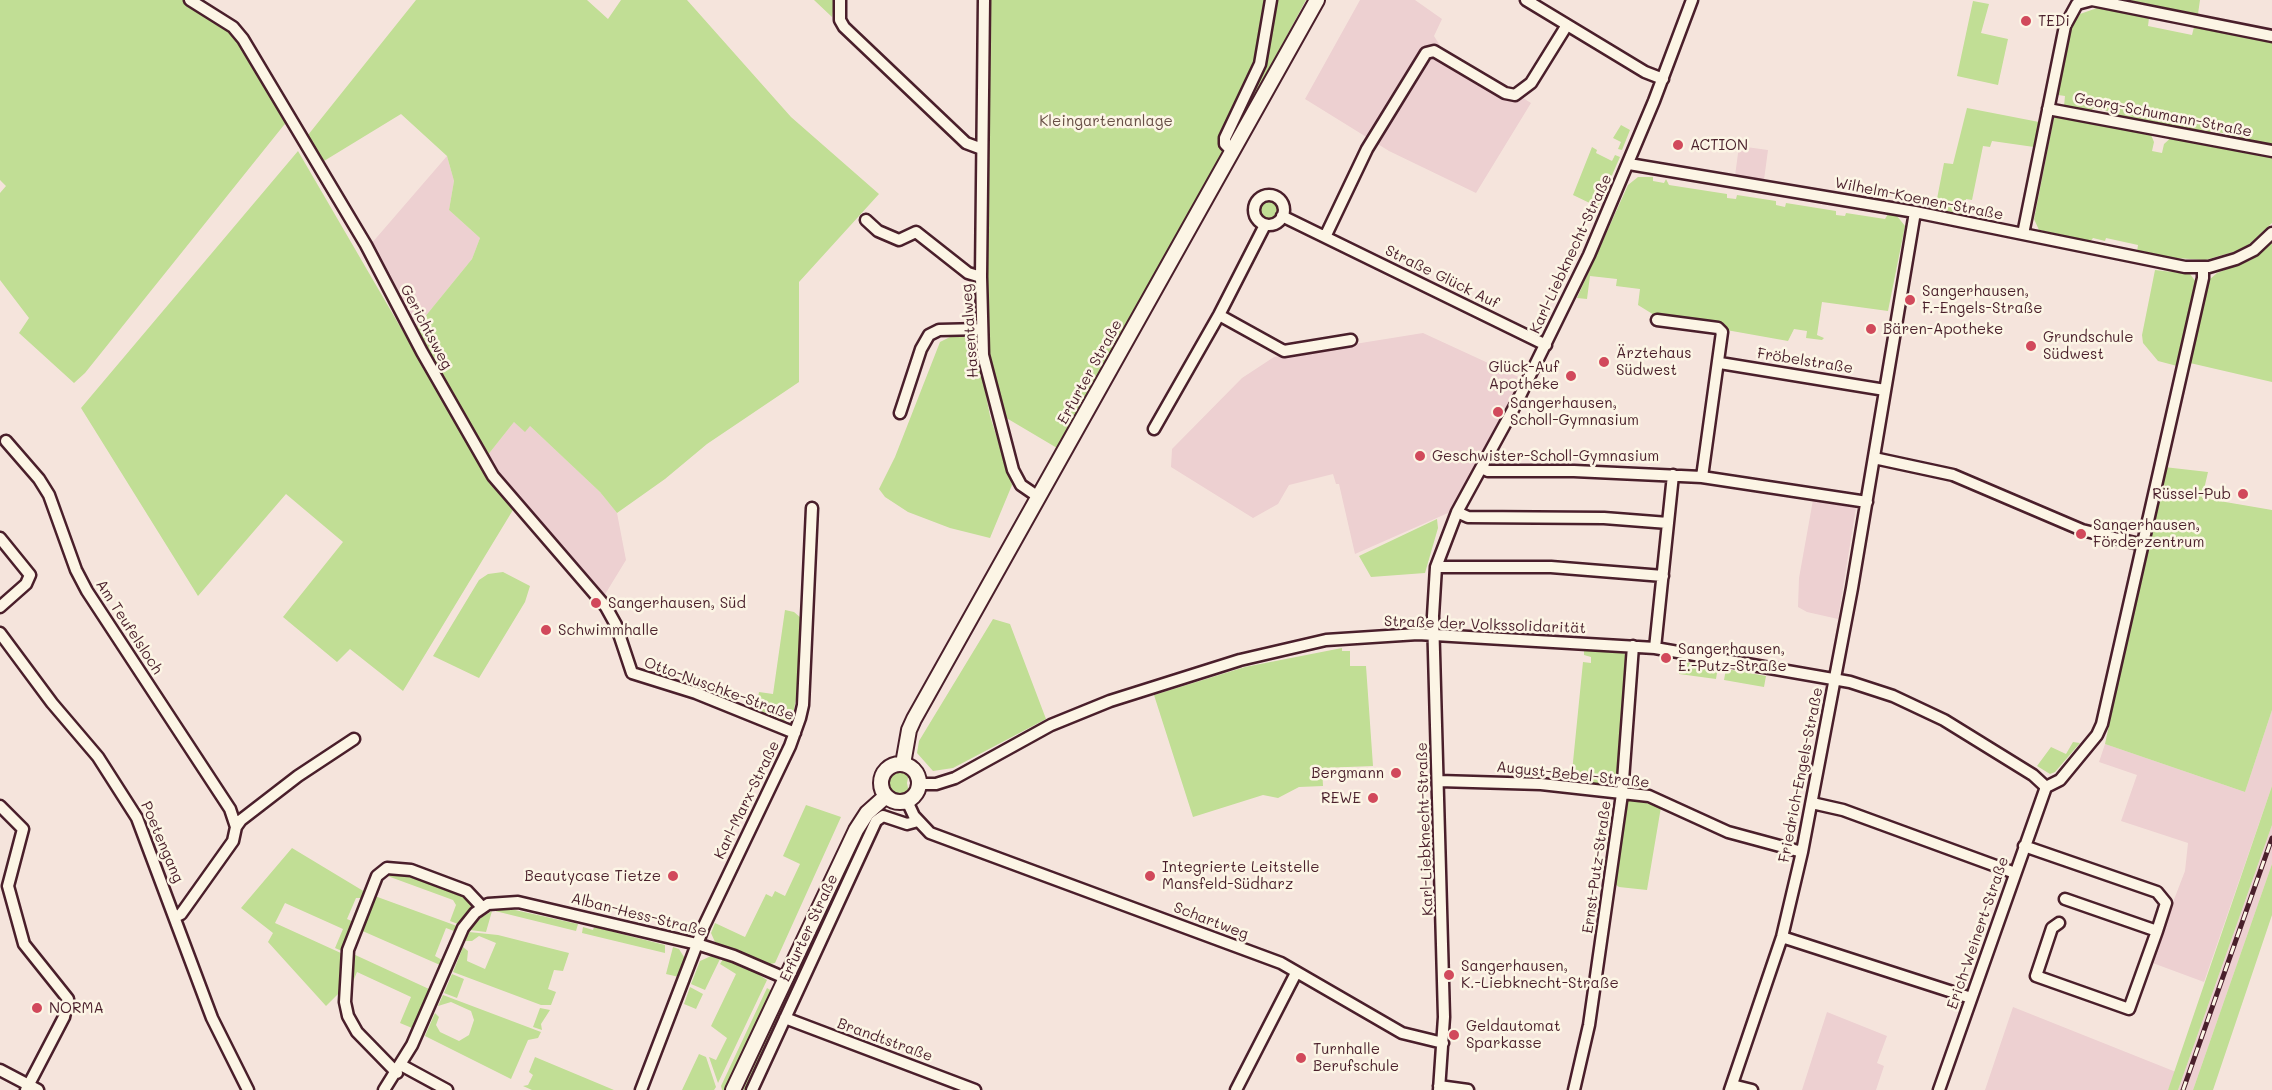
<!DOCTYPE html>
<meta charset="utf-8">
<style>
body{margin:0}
canvas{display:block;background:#f5e4dc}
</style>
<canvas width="2272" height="1090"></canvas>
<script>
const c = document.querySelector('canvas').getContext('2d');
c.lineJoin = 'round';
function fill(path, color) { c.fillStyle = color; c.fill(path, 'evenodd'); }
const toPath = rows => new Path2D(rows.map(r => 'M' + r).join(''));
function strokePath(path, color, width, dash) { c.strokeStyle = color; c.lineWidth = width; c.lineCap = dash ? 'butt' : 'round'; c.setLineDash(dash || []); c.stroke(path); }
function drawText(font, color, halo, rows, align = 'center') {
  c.font = font + ' Mali,sans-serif'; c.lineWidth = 5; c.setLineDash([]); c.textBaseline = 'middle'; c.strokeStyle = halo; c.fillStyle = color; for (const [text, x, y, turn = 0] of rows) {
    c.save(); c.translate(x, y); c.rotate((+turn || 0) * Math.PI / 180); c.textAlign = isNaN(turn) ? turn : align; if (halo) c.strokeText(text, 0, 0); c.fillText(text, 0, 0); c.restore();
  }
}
const built = toPath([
 [1360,0,1415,0,1442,19,1434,36,1441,47,1531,103,1476,193,1389,151,1305,99],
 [1739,146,1768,150,1764,180,1735,176],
 [447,156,454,181,449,210,480,238,472,259,415,329,371,244],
 [1423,333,1525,380,1448,513,1355,554,1339,484,1336,484,1333,474,1289,485,1278,504,1253,518,1171,467,1172,449,1242,378,1274,357],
 [514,422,530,426,600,492,617,513,626,560,604,596,497,475,487,456],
 [1813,500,1856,508,1838,619,1807,612,1798,607,1799,578],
 [2272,710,2272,786,2204,982,2150,962,2185,871,2188,843,2121,821,2137,775,2099,762,2105,744,2245,792],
 [2272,825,2272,864,2193,1090,2178,1090],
 [2013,1007,2176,1072,2168,1090,1985,1090],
 [1827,1012,1887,1036,1877,1063,1884,1066,1876,1090,1802,1090]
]);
const green = toPath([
 [0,0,203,0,239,23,295,115,284,125,85,373,74,383,19,333,29,318,0,280,0,193,6,186,0,180],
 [416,0,587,0,608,19,621,0,687,0,791,117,879,194,799,282,799,382,707,444,665,479,617,513,600,492,530,426,525,432,514,422,487,456,497,475,519,500,403,691,350,649,337,662,283,617,343,542,286,494,198,596,81,408,298,151,412,347,415,329,472,259,480,238,449,210,454,181,447,156,401,114,324,161,308,135],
 [814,0,835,0,832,17],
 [990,0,1306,0,1224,153,1057,448,1003,416,990,364,986,216],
 [2124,0,2200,0,2198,14],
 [1973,1,1989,4,1981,33,2008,39,1998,85,1957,76],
 [2097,8,2149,18,2148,26,2192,35,2194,27,2272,42,2272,149,2225,141,2229,134,2211,131,2206,137,2115,120,2114,113,2113,119,2108,118,2112,112,2093,108,2088,115,2056,108,2056,105,2064,106,2065,96,2058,95,2070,30,2080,14],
 [1967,108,2039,122,2034,147,1992,141,1990,147,1983,146,1972,200,1966,199,1963,214,1935,209,1944,163,1953,164],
 [2055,112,2107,126,2149,130,2154,142,2152,151,2162,153,2164,144,2174,135,2272,153,2272,223,2244,249,2205,260,2161,257,2137,252,2138,245,2106,238,2105,241,2093,238,2090,242,2039,230,2034,219],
 [1621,125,1630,130,1622,150,1618,149,1621,142,1613,138],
 [1592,147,1597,150,1596,153,1612,161,1615,155,1620,157,1598,207,1573,195],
 [1638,177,1653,177,1653,181,1664,183,1666,179,1669,185,1727,194,1727,198,1736,199,1737,195,1776,201,1776,205,1785,207,1786,203,1836,211,1836,215,1845,216,1846,213,1885,219,1888,214,1897,216,1905,226,1888,311,1822,302,1817,335,1824,338,1822,340,1806,338,1807,331,1794,329,1788,341,1659,318,1638,305,1640,289,1616,286,1617,279,1590,276,1587,299,1577,298,1628,185],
 '1256 210a11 11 0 1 1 22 0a11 11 0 1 1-22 0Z',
 [2272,243,2272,382,2190,363,2209,280,2217,273,2251,260],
 [2155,270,2190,274,2196,282,2181,367,2158,361,2143,343,2142,335],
 [956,334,968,335,975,339,990,416,1012,485,990,538,950,528,908,512,885,497,879,489,895,457,940,342],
 [2164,467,2208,472,2202,498,2272,510,2272,710,2245,792,2105,744],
 [1437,519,1438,528,1425,573,1371,577,1359,556],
 [503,572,530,586,525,602,479,678,433,656,479,580,488,574],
 [785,610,794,612,801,618,802,663,799,664,798,689,793,714,785,721,756,709,759,692,773,694],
 [993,619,1010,624,1046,719,953,768,933,771,917,753,919,741],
 [1342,648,1342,651,1350,651,1350,666,1366,666,1373,766,1322,768,1323,786,1299,787,1278,798,1263,795,1193,817,1154,695,1245,667],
 [1584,650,1623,653,1627,656,1618,776,1615,788,1571,782,1583,662,1591,663,1591,657,1584,655],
 [1680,661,1718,667,1716,679,1679,674],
 [1726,669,1766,676,1764,687,1724,680],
 [2073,742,2080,743,2055,772,2050,774,2037,766,2051,747,2066,754],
 [896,771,909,773,907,783,909,793,902,796,894,795,888,789,888,778],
 [2272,786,2272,825,2178,1090,2168,1090],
 [1631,799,1661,807,1647,890,1619,887,1615,884,1625,807,1627,801],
 [806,805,841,817,775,963,770,964,715,942,711,933,715,923,745,937,766,894,772,897,775,891,785,896,800,864,783,856],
 [292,848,365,892,363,898,356,898,347,919,354,922,346,940,348,941,344,952,335,948,343,929,285,903,275,923,343,954,341,991,326,1006,268,942,273,933,241,908],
 [2272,864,2272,915,2213,1090,2193,1090],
 [398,870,468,895,473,904,472,907,458,924,450,921,456,905,453,900,382,874],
 [844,871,848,873,792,990,789,991,831,893],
 [372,895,457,926,454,931,446,928,435,956,442,960,440,965,358,929],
 [506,908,578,924,576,931,495,911],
 [492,911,486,932,470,930,482,917],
 [583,927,593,930,594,927,665,945,665,953,582,933],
 [469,932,498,935,569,953,563,971,554,970,548,989,556,992,551,1005,541,1005,453,972,463,947,468,951,467,961,485,969,496,943,479,936,472,941,465,941],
 [673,947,679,949,684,957,684,965,679,977,666,974],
 [351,953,429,989,412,1028,400,1023,411,997,357,972,352,984,349,982],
 [711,956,720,959,705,990,691,984,700,961],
 [723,959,753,971,767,980,718,1083,709,1057,716,1060,727,1038,711,1026,736,974,720,964],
 [452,974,464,979,457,998,444,993],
 [690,987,703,994,696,1009,684,1004],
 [767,988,772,991,727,1090,722,1090,721,1086],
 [782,994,789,997,752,1079,744,1090,738,1090],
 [443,995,541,1032,538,1038,528,1040,511,1079,425,1036,435,1013,439,1017,436,1025,440,1032,459,1041,469,1035,474,1020,471,1011,451,1002,438,1006],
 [540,1008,550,1010,541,1024,542,1030,533,1027],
 [699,1054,706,1057,716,1087,714,1090,682,1090],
 [535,1057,614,1090,532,1090,523,1086,528,1085,533,1075,529,1072]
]);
const minor = toPath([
 [190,0,233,27,243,39,366,245,422,352,493,476,606,607,616,625,632,673,696,693,795,733],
 [840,0,840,20,844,27,966,143,982,149],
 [984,0,981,277,983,355,1013,470,1021,485,1037,496],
 [1526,0,1645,72,1663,79],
 [2048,109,2272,151],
 [1232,151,1225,144,1225,138,1260,64,1271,0],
 [1629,164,1915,212,2185,267,2209,267,2236,259,2254,250,2272,233],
 '1254 210a15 15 0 1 1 30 0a15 15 0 1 1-30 0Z',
 [1282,216,1546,345],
 [866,220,878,231,899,240,916,232,968,273,981,277],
 [2023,234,2065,26,2077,4,2092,0,2272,36],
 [1325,237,1367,149,1426,53,1434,51,1505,93,1515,95,1531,83,1567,25],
 [1219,315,1284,351,1351,340],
 [1657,320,1718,328,1722,332,1702,477],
 [1720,363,1885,390],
 [900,413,921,349,929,335,939,330,982,329],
 [1154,429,1219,315,1265,225],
 [6,441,39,479,49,495,76,570,87,591,230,809,236,827],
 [1874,458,1953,475,2082,530,2143,545],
 [1482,468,1488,471,1574,471,1702,477,1867,502],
 [1457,512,1468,517,1604,518,1668,523],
 [0,538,30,575,26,584,0,607],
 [1436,567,1551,567,1663,576],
 [0,633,52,703,98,757,137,818,212,1018,248,1090],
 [1655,648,1673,475],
 [1439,781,1541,784,1649,796,1728,832,1802,852],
 [919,784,936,784,955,778,1051,725,1110,701,1240,660,1326,640,1418,634,1655,648,1850,682,1893,696,1944,720,2033,775,2046,787],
 [2046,787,2060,780,2097,735,2102,724,2203,278,2203,267],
 [907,801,914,816,930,833,1281,963,1402,1033,1443,1043],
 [1812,803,1843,810,2015,873],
 [0,806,23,829,8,886,24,944,68,999,64,1017,26,1090],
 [2024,846,2157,892,2166,903,2157,931,2065,899],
 [175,917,181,914,233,841,236,827,241,820,298,776,354,739],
 [2059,923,2052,928,2036,976,2129,1009,2157,931],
 [1782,937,1971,998],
 [785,1018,975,1090],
 [401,1065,447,1090],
 [0,1070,38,1090],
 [397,1073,357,1032,348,1016,345,1002,348,950,377,876,387,868,411,870,467,891,482,907],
 [1732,1085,1752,1090],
 [1439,1086,1468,1090],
 [384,1090,412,1045,463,928,475,913,488,904,518,902,697,944,734,956,785,978],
 [641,1090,704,926,790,746,800,718,803,705,812,508],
 [752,1090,876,821,883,816,907,824,918,821],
 [1236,1090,1296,973],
 [1439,1090,1444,1017,1433,616,1436,567,1457,512,1516,404,1589,255,1654,101,1692,0],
 [1574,1090,1589,1025,1622,794,1633,646],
 [1730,1090,1782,937,1802,852,1852,588,1915,212],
 [1939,1090,2046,787]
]);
const secondary = toPath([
 '881 783a19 19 0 1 1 38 0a19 19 0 1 1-38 0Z',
 [903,764,909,730,914,719,1317,0],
 [733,1090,856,830,867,813,886,796]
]);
const rail = toPath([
 [2183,1090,2272,838]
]);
const markers = [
 [2026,21,6,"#d1495b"],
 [1678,145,6,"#d1495b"],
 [1910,300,6,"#d1495b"],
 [1871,329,6,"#d1495b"],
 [2031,346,6,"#d1495b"],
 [1604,362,6,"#d1495b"],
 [1571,376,6,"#d1495b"],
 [1498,412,6,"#d1495b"],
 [1420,456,6,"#d1495b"],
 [2243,494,6,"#d1495b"],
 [2081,534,6,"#d1495b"],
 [596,603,6,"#d1495b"],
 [546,630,6,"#d1495b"],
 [1666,658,6,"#d1495b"],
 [1396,773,6,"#d1495b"],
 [1373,798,6,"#d1495b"],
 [673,876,6,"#d1495b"],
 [1150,876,6,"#d1495b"],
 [1449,975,6,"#d1495b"],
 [37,1008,6,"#d1495b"],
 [1454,1035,6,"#d1495b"],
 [1301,1058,6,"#d1495b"]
];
const poiNames = [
 ["TEDi",2038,21],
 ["ACTION",1690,145],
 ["Sangerhausen,",1922,291],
 ["F.-Engels-Straße",1922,308],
 ["Bären-Apotheke",1883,329],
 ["Grundschule",2043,337],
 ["Südwest",2043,354],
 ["Ärztehaus",1616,353],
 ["Südwest",1616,370],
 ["Glück-Auf",1559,367,"right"],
 ["Apotheke",1559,384,"right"],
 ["Sangerhausen,",1510,403],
 ["Scholl-Gymnasium",1510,420],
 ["Geschwister-Scholl-Gymnasium",1432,456],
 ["Rüssel-Pub",2231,494,"right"],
 ["Sangerhausen,",2093,525],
 ["Förderzentrum",2093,542],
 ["Sangerhausen, Süd",608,603],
 ["Schwimmhalle",558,630],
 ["Sangerhausen,",1678,649],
 ["E.-Putz-Straße",1678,666],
 ["Bergmann",1384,773,"right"],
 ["REWE",1361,798,"right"],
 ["Integrierte Leitstelle",1162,867],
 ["Mansfeld-Südharz",1162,884],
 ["Beautycase Tietze",661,876,"right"],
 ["Sangerhausen,",1461,966],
 ["K.-Liebknecht-Straße",1461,983],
 ["NORMA",49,1008],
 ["Geldautomat",1466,1026],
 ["Sparkasse",1466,1043],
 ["Turnhalle",1313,1049],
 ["Berufschule",1313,1066]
];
const streetNames = [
 ["Georg-Schumann-Straße",2163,115,11],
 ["Wilhelm-Koenen-Straße",1919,199,11],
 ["Karl-Liebknecht-Straße",1571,254,-65],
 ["Straße Glück Auf",1442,277,26],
 ["Gerichtsweg",426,327,62],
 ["Hasentalweg",970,331,-94],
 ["Fröbelstraße",1805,361,9],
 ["Erfurter Straße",1090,372,-61],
 ["Straße der Volkssolidarität",1485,625,2],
 ["Am Teufelsloch",129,627,57],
 ["Otto-Nuschke-Straße",719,689,20],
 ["August-Bebel-Straße",1573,775,6],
 ["Friedrich-Engels-Straße",1801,775,-79],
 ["Karl-Marx-Straße",747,800,-64],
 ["Karl-Liebknecht-Straße",1425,829,-92],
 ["Poetengang",162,842,67],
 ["Ernst-Putz-Straße",1597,867,-82],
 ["Alban-Hess-Straße",639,915,14],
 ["Schartweg",1211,921,21],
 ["Erfurter Straße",809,928,-65],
 ["Erich-Weinert-Straße",1978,933,-71],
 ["Brandtstraße",885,1040,20]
];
const parkNames = [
 ["Kleingartenanlage",1106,121]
];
fill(built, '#edd0d1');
fill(green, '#c1de95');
strokePath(minor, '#4a1f2b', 15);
strokePath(secondary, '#4a1f2b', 18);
strokePath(minor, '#fcf5e5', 10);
strokePath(secondary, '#fcf5e5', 14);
strokePath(rail, '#4a1f2b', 5);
strokePath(rail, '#fcf5e5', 3, [9]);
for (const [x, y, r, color] of markers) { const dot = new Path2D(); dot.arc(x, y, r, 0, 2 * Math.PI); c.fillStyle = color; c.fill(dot); strokePath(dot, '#fcf5e5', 2); }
drawText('15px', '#4a1f2b', '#fcf5e5', poiNames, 'left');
drawText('15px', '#4a1f2b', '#fcf5e5', streetNames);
drawText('15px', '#684f46', '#fcf5e5', parkNames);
</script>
